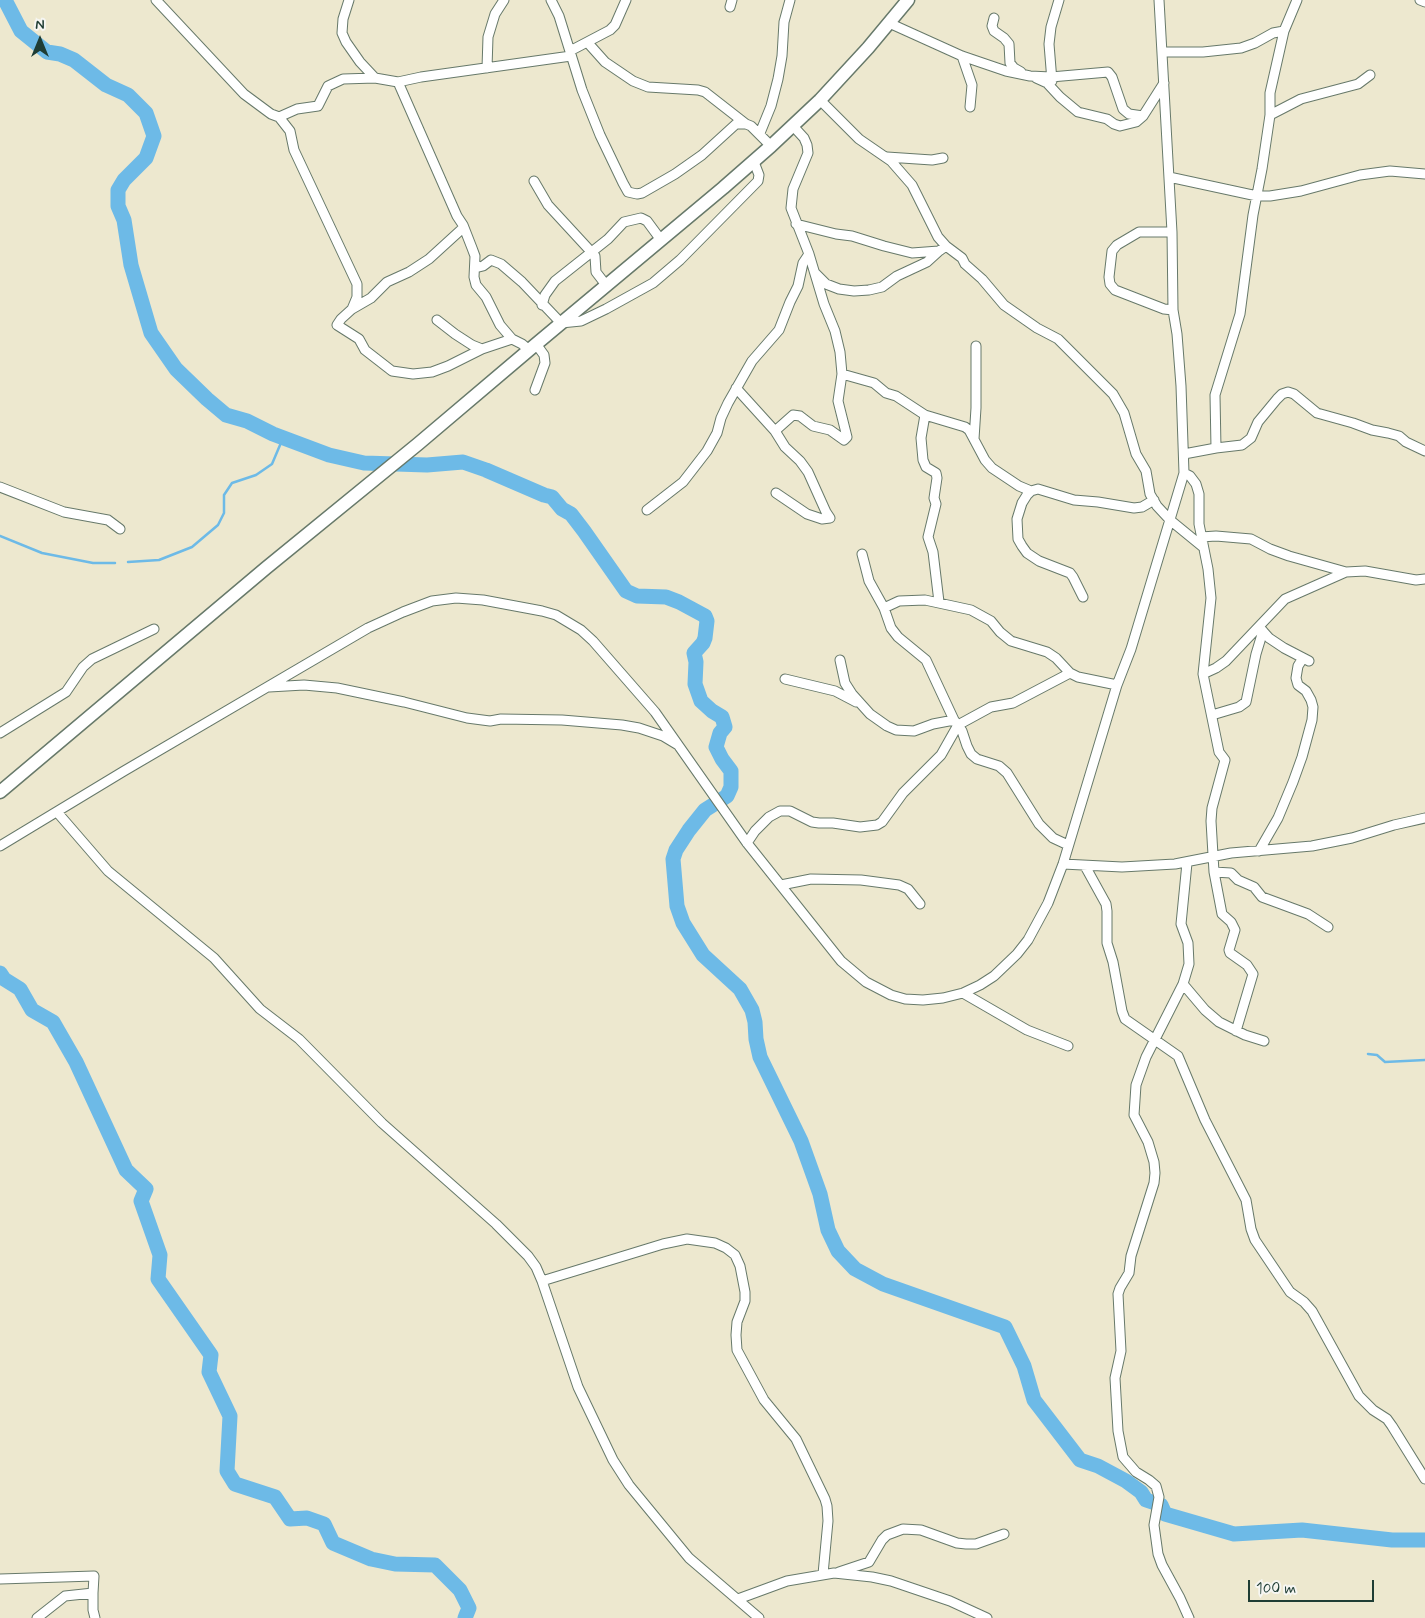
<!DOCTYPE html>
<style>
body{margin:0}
#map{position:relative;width:1425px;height:1618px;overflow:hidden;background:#ede8cf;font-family:Mynerve,sans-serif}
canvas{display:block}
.north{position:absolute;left:15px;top:15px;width:50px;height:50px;-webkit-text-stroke:4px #f6f6f2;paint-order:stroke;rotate:0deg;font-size:14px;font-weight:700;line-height:20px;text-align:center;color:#1f3d34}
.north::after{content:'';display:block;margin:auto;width:18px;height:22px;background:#1f3d34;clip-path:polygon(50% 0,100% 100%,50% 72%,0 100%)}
.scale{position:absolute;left:1248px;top:1580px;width:126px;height:22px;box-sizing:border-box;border:2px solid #1f3d34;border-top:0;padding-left:6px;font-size:15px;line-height:18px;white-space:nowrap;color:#1f3d34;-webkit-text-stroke:4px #f6f6f2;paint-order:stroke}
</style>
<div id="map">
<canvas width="1425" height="1618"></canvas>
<div class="north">N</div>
<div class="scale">100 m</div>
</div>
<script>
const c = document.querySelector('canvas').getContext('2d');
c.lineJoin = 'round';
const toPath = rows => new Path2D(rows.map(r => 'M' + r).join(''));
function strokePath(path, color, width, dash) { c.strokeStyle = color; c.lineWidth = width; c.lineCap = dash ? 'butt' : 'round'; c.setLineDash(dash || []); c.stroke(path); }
const stream = toPath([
 [0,536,42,553,93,563,115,563],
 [128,562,159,560,192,547,218,525,224,513,224,495,232,483,256,475,272,464,283,438],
 [1368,1054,1377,1055,1385,1062,1425,1060]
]);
const river = toPath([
 [5,0,21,31,47,52,60,54,74,60,106,85,128,95,146,113,154,136,146,158,124,180,118,190,118,206,124,220,131,265,151,333,176,369,207,399,226,415,247,421,273,434,329,455,364,463,427,465,463,462,486,470,544,495,552,497,562,509,571,514,584,531,626,591,637,596,666,597,679,602,705,616,707,621,705,638,703,643,694,653,696,662,695,684,701,701,712,711,722,717,725,727,720,733,716,747,722,759,731,771,731,787,727,796,705,810,689,830,676,850,673,859,677,906,683,923,703,955,740,989,752,1010,755,1022,756,1039,760,1057,801,1141,820,1194,828,1230,838,1251,855,1269,883,1284,1005,1327,1024,1366,1034,1400,1080,1460,1098,1466,1126,1481,1141,1492,1146,1500,1161,1505,1165,1514,1234,1534,1302,1530,1392,1540,1425,1540],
 [0,973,4,979,20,989,32,1010,53,1022,76,1062,126,1170,146,1189,141,1201,160,1255,158,1279,211,1355,209,1372,230,1416,227,1471,235,1484,275,1497,290,1519,307,1518,324,1524,333,1543,371,1559,395,1564,435,1565,460,1590,469,1608,465,1618]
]);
const minor = toPath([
 [156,0,244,94,271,114,279,117,297,109,318,106,328,86,343,79,375,78,398,82,421,77,571,56],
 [349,0,343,19,342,33,346,42,360,62,375,78],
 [551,0,559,16,582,90,600,135,623,183,628,192,637,194,642,193,675,174,702,155,736,124,746,124,751,126,771,146],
 [1420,0,1425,2],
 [730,7,732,0],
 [994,18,992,26,994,31,1004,38,1009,44,1010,63,1014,68,1021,72],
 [889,23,962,56,1006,71,1030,76,1051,77,1108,72,1112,77,1123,109,1129,114,1143,116],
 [588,43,605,62,633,81,648,87,698,90,705,92,746,124],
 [570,51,610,30,615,25,626,0],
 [1162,52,1203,52,1241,48,1255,43,1273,33,1284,31],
 [962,56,972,85,970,107],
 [487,68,488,37,495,14,504,0],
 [1036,78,1047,83,1060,97,1078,112,1107,119,1114,124,1120,126,1136,122,1143,116,1164,83],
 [1052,81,1049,44,1051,27,1059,0],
 [398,82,457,216,463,225,472,248,475,256,474,277,476,285,486,297,500,325,512,339,522,344,529,350],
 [820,100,859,139,891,161,912,185,938,237,946,246,962,258,965,264,982,279,1004,305,1037,328,1058,339,1113,394,1124,413,1136,454,1146,471,1150,494,1157,506,1170,520,1203,547],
 [1270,115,1301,99,1358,84,1370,75],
 [279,117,290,131,294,150,357,284,357,297,352,309,341,319,337,325,359,339,365,350,392,371,413,374,432,372,448,366,482,349,512,339],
 [760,133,771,106,778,79,782,56,784,22,790,0],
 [887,157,932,160,943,158],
 [1169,177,1257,196,1270,196,1301,191,1360,175,1390,171,1425,174],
 [534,181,548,205,595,256,596,272,606,285],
 [796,224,836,234,852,236,884,246,912,253,939,251,946,246],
 [1172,232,1139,232,1117,245,1112,251,1109,277,1110,284,1115,290,1164,309,1173,310],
 [475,264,479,267,483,266,491,260,501,264,522,282,561,323,581,321,606,309,653,283,680,260,758,181,759,175,754,162],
 [815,273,826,284,839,289,854,291,869,290,882,287,897,276,927,262,938,252],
 [542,305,545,295,555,281,608,239,624,222,641,218,647,221,661,240],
 [352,309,371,298,387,282,409,272,429,259,463,228],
 [437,320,455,334,472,345,482,349],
 [842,374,874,383,886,393,896,396,925,415,965,427,969,430,985,460,992,468,1019,486,1031,491],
 [736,388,775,431,785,447,800,461,808,472,826,512,830,518,822,519,807,514,776,493],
 [535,390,545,363,544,355,536,344],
 [925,415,921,438,923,460,926,467,936,473,937,478,934,498,936,504,928,537,933,552,939,602],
 [775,431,793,415,800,416,813,426,830,430,844,440,847,437,838,401,842,374,840,352,835,331,824,304,809,254,791,208,793,189,808,153,807,145,804,138,793,126],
 [974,439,976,408,976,346],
 [1216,448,1215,395,1240,314,1253,215,1262,169,1270,115,1270,93,1284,31,1297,0],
 [1184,454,1216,448,1242,445,1251,438,1258,422,1277,399,1282,394,1288,392,1294,394,1317,413,1353,423,1372,430,1388,433,1399,436,1406,442,1425,451],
 [1184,473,1190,476,1196,484,1199,494,1199,524,1208,569,1211,598,1203,674,1219,752,1225,760,1212,808,1211,821,1214,872,1222,914,1231,922,1235,930,1229,950,1230,953,1247,965,1253,974,1236,1031],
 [0,487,64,512,108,520,120,529],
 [647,510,683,482,707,451,717,433,721,418,728,403,752,361,779,330,790,302,798,286,803,263,809,254],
 [1201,537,1216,536,1251,539,1270,549,1289,556,1346,572,1365,571,1416,580,1425,579],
 [862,554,869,581,884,608,891,628,898,637,926,660,954,720,962,731,967,746,971,754,977,759,999,766,1007,773,1039,824,1053,838,1068,845],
 [1083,597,1073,577,1070,573,1039,561,1027,553,1022,546,1018,539,1017,519,1022,503,1027,495,1031,491,1038,489,1074,500,1098,502,1134,508,1142,507,1154,500],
 [884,608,899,601,925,600,971,610,991,621,1000,632,1011,641,1047,652,1056,658,1070,673],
 [1260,628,1269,638,1284,648,1309,661],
 [840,660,845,683,852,694,870,714,887,726,896,730,914,731,933,724,954,720],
 [1203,674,1216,668,1226,661,1285,599,1346,572],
 [785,679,835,691,856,702],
 [269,687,304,685,337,688,404,702,467,718,490,721,501,719,562,720,622,725,639,728,663,736,678,745],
 [1212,715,1239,707,1246,702,1256,654,1263,631],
 [0,733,66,692,83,667,92,659,154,629],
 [57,812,108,871,214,958,260,1009,299,1039,382,1123,496,1224,528,1256,536,1267,542,1281,578,1387,613,1460,629,1485,689,1558,759,1618],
 [747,843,755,831,769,817,780,811,790,811,812,822,819,823,833,823,860,827,877,825,882,822,903,793,941,755,958,725,991,707,1013,703,1070,673,1078,677,1117,685],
 [0,846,124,771,368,628,403,612,432,601,456,598,483,600,542,611,556,615,581,630,593,641,655,712,747,843,841,961,866,982,891,995,905,999,923,1000,943,998,963,993,980,985,994,976,1017,954,1028,940,1048,903,1063,864,1117,685,1131,649,1184,473,1181,386,1177,334,1173,310,1172,232,1159,0],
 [1259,851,1278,818,1293,782,1302,757,1312,720,1313,707,1311,700,1306,691,1298,685,1296,678,1298,666,1303,658],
 [1187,863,1181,924,1188,943,1189,964,1183,984,1146,1057,1136,1085,1134,1115,1148,1142,1154,1162,1155,1173,1154,1183,1131,1256,1129,1273,1120,1288,1118,1294,1121,1351,1115,1378,1118,1431,1123,1457,1136,1472,1149,1480,1156,1486,1159,1497,1154,1525,1158,1554,1162,1565,1180,1598,1189,1618],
 [1063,864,1122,867,1175,864,1231,853,1312,846,1352,838,1394,825,1425,818],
 [1085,866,1106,904,1107,911,1107,943,1113,962,1122,1011,1125,1019,1178,1056,1205,1120,1246,1200,1251,1229,1255,1240,1290,1292,1304,1302,1312,1311,1359,1396,1373,1410,1387,1419,1392,1426,1425,1479],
 [1214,872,1231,873,1238,880,1254,887,1262,897,1308,914,1328,927],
 [781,885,811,879,861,880,899,885,908,889,920,904],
 [1183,984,1205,1010,1219,1022,1245,1035,1264,1041],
 [963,993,1027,1030,1068,1046],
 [542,1281,663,1244,687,1239,715,1243,726,1248,735,1255,740,1266,745,1292,745,1301,737,1322,736,1335,737,1350,764,1400,796,1439,825,1499,827,1506,828,1521,823,1574],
 [839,1572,869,1562,882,1540,887,1535,903,1529,921,1530,957,1543,966,1544,976,1544,1004,1534],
 [0,1579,94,1576,93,1593,65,1596,37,1618],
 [93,1593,93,1610,95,1618],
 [738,1599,787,1581,834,1573,872,1577,891,1581,950,1601,987,1618]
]);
const highway = toPath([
 [0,792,266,568,418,444,529,350,723,188,771,146,820,100,868,48,908,0]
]);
strokePath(stream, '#6dbae7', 2.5);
strokePath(river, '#6dbae7', 15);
strokePath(minor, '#67796a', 11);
strokePath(highway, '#67796a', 15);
strokePath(minor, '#fff', 9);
strokePath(highway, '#fff', 12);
</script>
